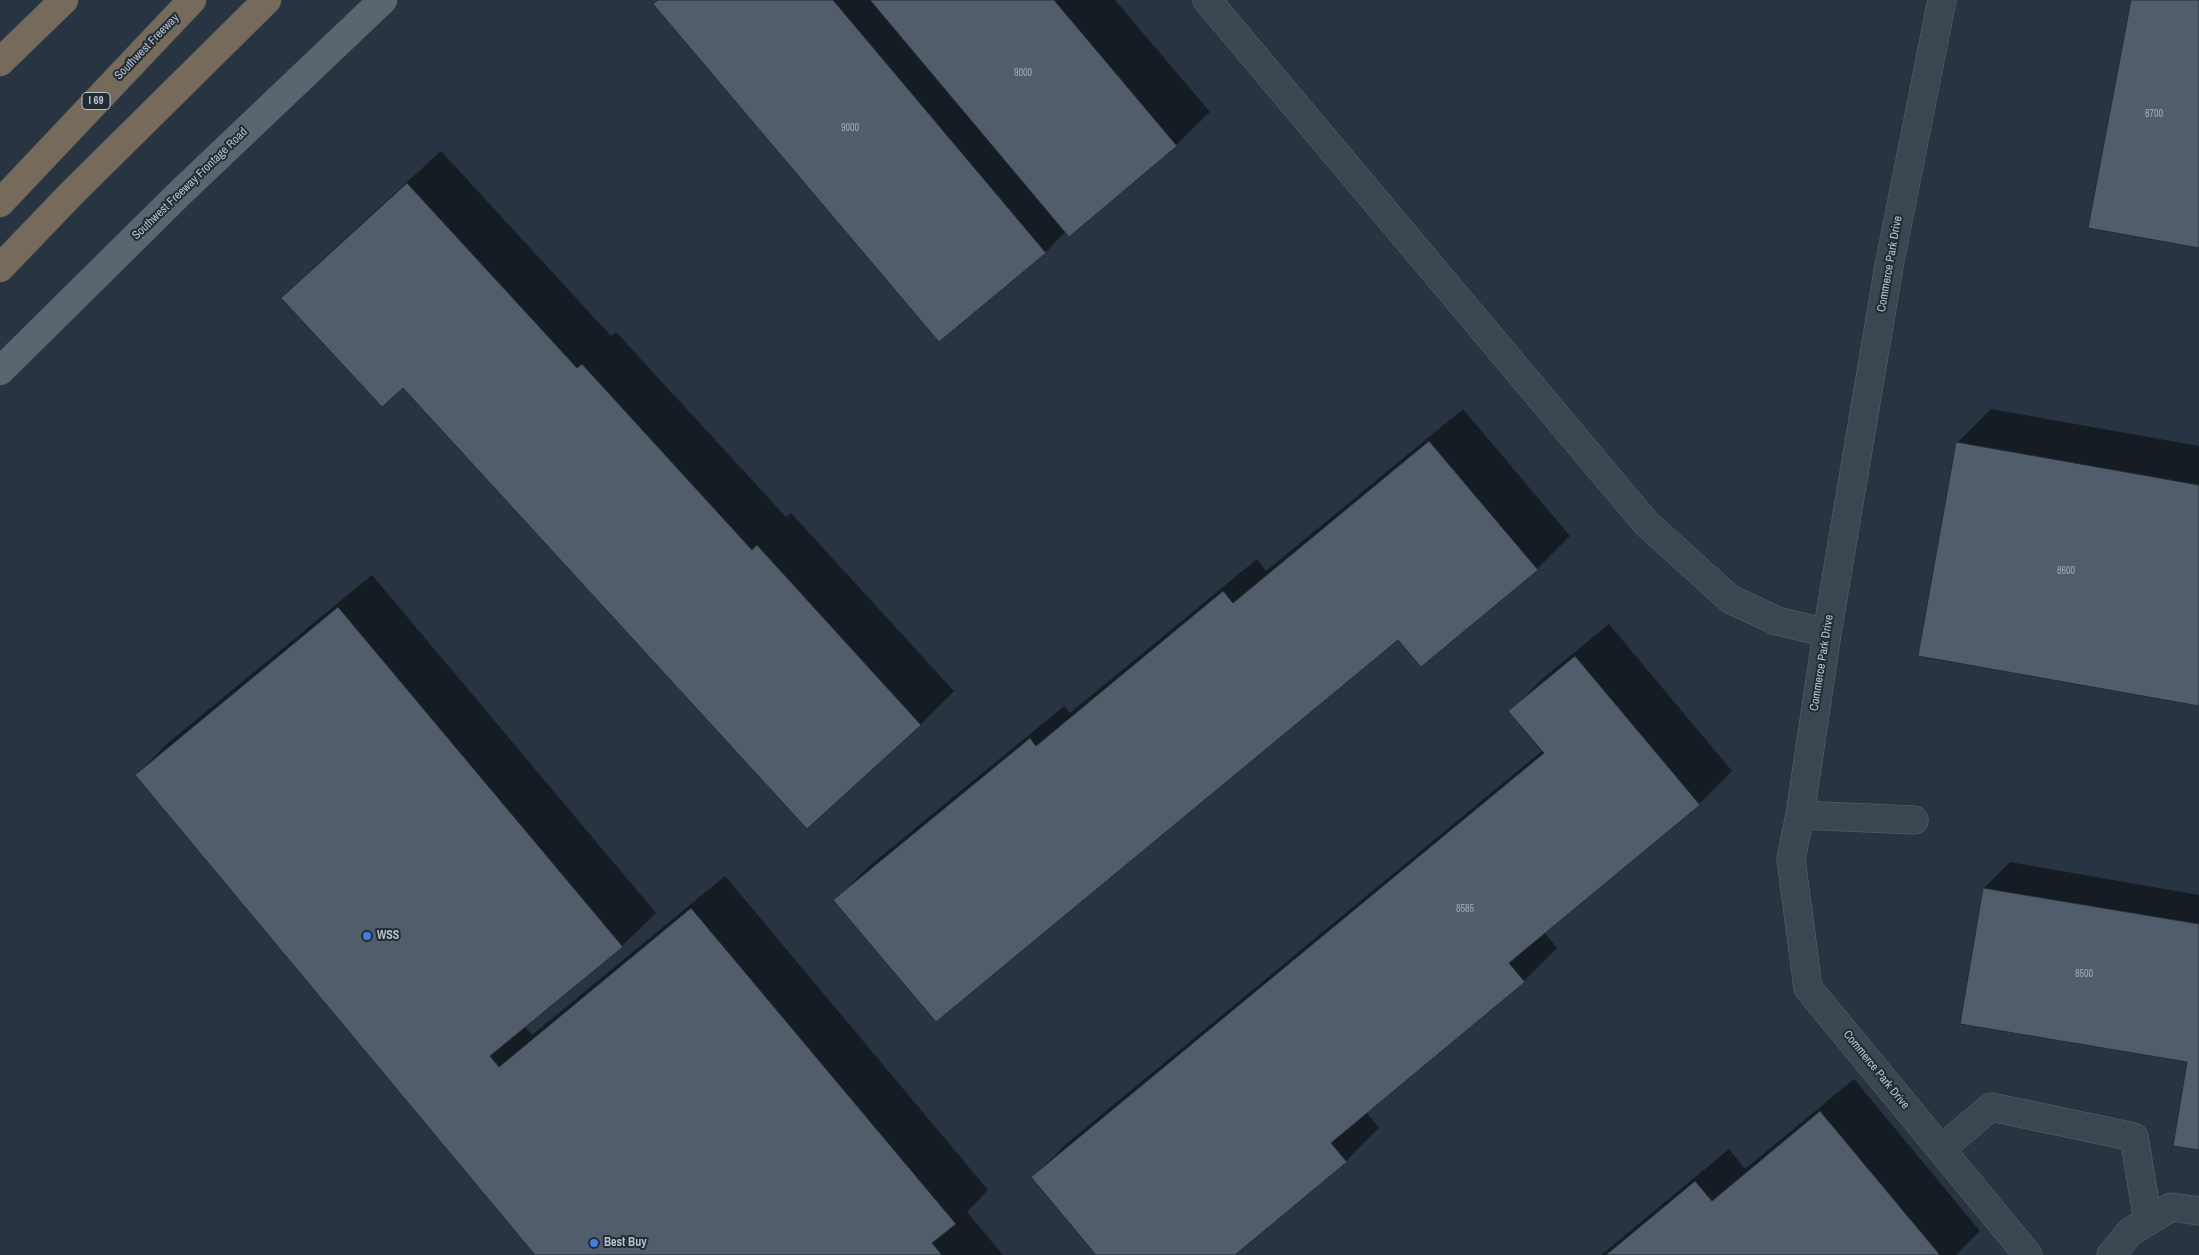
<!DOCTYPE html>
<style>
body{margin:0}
canvas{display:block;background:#283441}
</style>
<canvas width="2199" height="1255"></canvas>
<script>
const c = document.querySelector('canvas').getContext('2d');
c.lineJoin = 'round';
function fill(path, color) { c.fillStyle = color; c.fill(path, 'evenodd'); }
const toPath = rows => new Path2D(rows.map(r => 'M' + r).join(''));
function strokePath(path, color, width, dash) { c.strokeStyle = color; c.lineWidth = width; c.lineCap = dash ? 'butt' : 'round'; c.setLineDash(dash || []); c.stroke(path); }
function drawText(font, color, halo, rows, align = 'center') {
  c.font = font + ' "Archivo Narrow",sans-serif'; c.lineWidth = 4; c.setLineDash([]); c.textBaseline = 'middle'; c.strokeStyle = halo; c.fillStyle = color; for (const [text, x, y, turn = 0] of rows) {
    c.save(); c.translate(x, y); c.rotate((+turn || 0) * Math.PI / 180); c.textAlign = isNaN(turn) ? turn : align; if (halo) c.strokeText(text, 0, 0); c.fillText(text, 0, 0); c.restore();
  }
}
const shadow = toPath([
 [659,0,1115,0,1210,112,1176,145,1066,231,1046,252,939,340],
 [441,151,611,336,616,332,786,517,791,513,954,691,921,724,808,827,403,386,283,298,316,265],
 [1463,409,1570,536,1537,569,1398,638,835,900,868,867,1064,706,1070,713,1257,559,1266,571],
 [1991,409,2199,446,2199,705,1958,442],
 [372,575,656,913,622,946,525,1026,532,1035,725,876,988,1190,967,1212,1003,1255,537,1255,136,775,169,742],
 [1609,624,1732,771,1699,804,1544,932,1557,948,1524,981,1366,1112,1379,1128,1346,1161,1233,1255,1098,1255,1033,1177,1066,1144,1543,750,1510,711,1543,678],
 [2010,862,2199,895,2199,1149,2188,1061,1984,888],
 [1854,1079,1980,1231,1956,1255,1601,1255,1729,1149,1745,1169]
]);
const building = toPath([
 [658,0,833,0,1046,253,939,342,653,4,658,0],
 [870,0,1054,0,1177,146,1069,237,870,0],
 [2131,0,2199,0,2199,248,2088,228,2131,0],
 [407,183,577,368,582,364,752,550,757,545,921,725,807,829,403,388,382,407,281,298,407,183],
 [1429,441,1538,570,1421,667,1398,640,936,1022,833,900,1030,738,1036,746,1223,591,1233,603,1429,441],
 [1956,442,2199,485,2199,706,1918,656,1956,442],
 [338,607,623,947,490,1056,499,1067,691,908,956,1224,932,1243,942,1255,535,1255,135,775,338,607],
 [1575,656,1700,805,1509,963,1525,982,1331,1143,1347,1162,1235,1255,1096,1255,1031,1177,1544,753,1508,711,1575,656],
 [1983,888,2199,924,2199,1150,2173,1146,2187,1062,1960,1024,1983,888],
 [1820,1111,1940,1255,1606,1255,1695,1181,1712,1201,1820,1111]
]);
const minor = toPath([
 [1207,0,1646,523,1730,599,1777,621,1827,633],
 [1942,0,1889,266,1827,633,1800,815,1791,859,1808,988,2028,1255],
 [1800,815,1914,820],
 [1941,1149,1991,1107,2134,1137,2148,1221],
 [2111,1255,2130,1232,2171,1207,2199,1211]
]);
const major = toPath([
 [0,371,181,192,383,0]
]);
const highway = toPath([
 [0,62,64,0],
 [0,203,192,0],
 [0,268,72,193,267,0]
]);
const markers = [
 [367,936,5,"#3f7fe0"],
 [594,1243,5,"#3f7fe0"]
];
const numberNames = [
 ["9000",1023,73],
 ["8700",2154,114],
 ["9000",850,128],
 ["8600",2066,571],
 ["8585",1465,909],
 ["8500",2084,974]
];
const shields = [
 [96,101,28]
];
const shieldNames = [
 ["I 69",96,101]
];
const streetNames = [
 ["Southwest Freeway",147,47,-46],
 ["Southwest Freeway Frontage Road",190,184,-44],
 ["Commerce Park Drive",1890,264,-80],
 ["Commerce Park Drive",1822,663,-81],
 ["Commerce Park Drive",1876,1070,51]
];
const poiNames = [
 ["WSS",377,936],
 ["Best Buy",604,1243]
];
fill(shadow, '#0007');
fill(building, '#525d6b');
strokePath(building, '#232d38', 1);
strokePath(minor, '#5a646e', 29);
strokePath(major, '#464f5a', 29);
strokePath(highway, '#47515b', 29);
strokePath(minor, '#3c4651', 28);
strokePath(major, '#5b6570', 28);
strokePath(highway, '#766a5a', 28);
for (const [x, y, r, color] of markers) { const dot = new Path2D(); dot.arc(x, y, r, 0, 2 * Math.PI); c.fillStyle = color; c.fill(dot); strokePath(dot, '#212b36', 2); }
drawText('10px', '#9fa8b3', null, numberNames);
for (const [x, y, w] of shields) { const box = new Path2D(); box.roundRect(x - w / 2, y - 8.5, w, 17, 4); c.fillStyle = '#212b36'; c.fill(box); strokePath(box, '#b9c1cb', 1); }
drawText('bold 11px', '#b9c1cb', null, shieldNames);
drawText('12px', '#b9c1cb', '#212b36', streetNames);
drawText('bold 12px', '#b9c1cb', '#212b36', poiNames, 'left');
</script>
